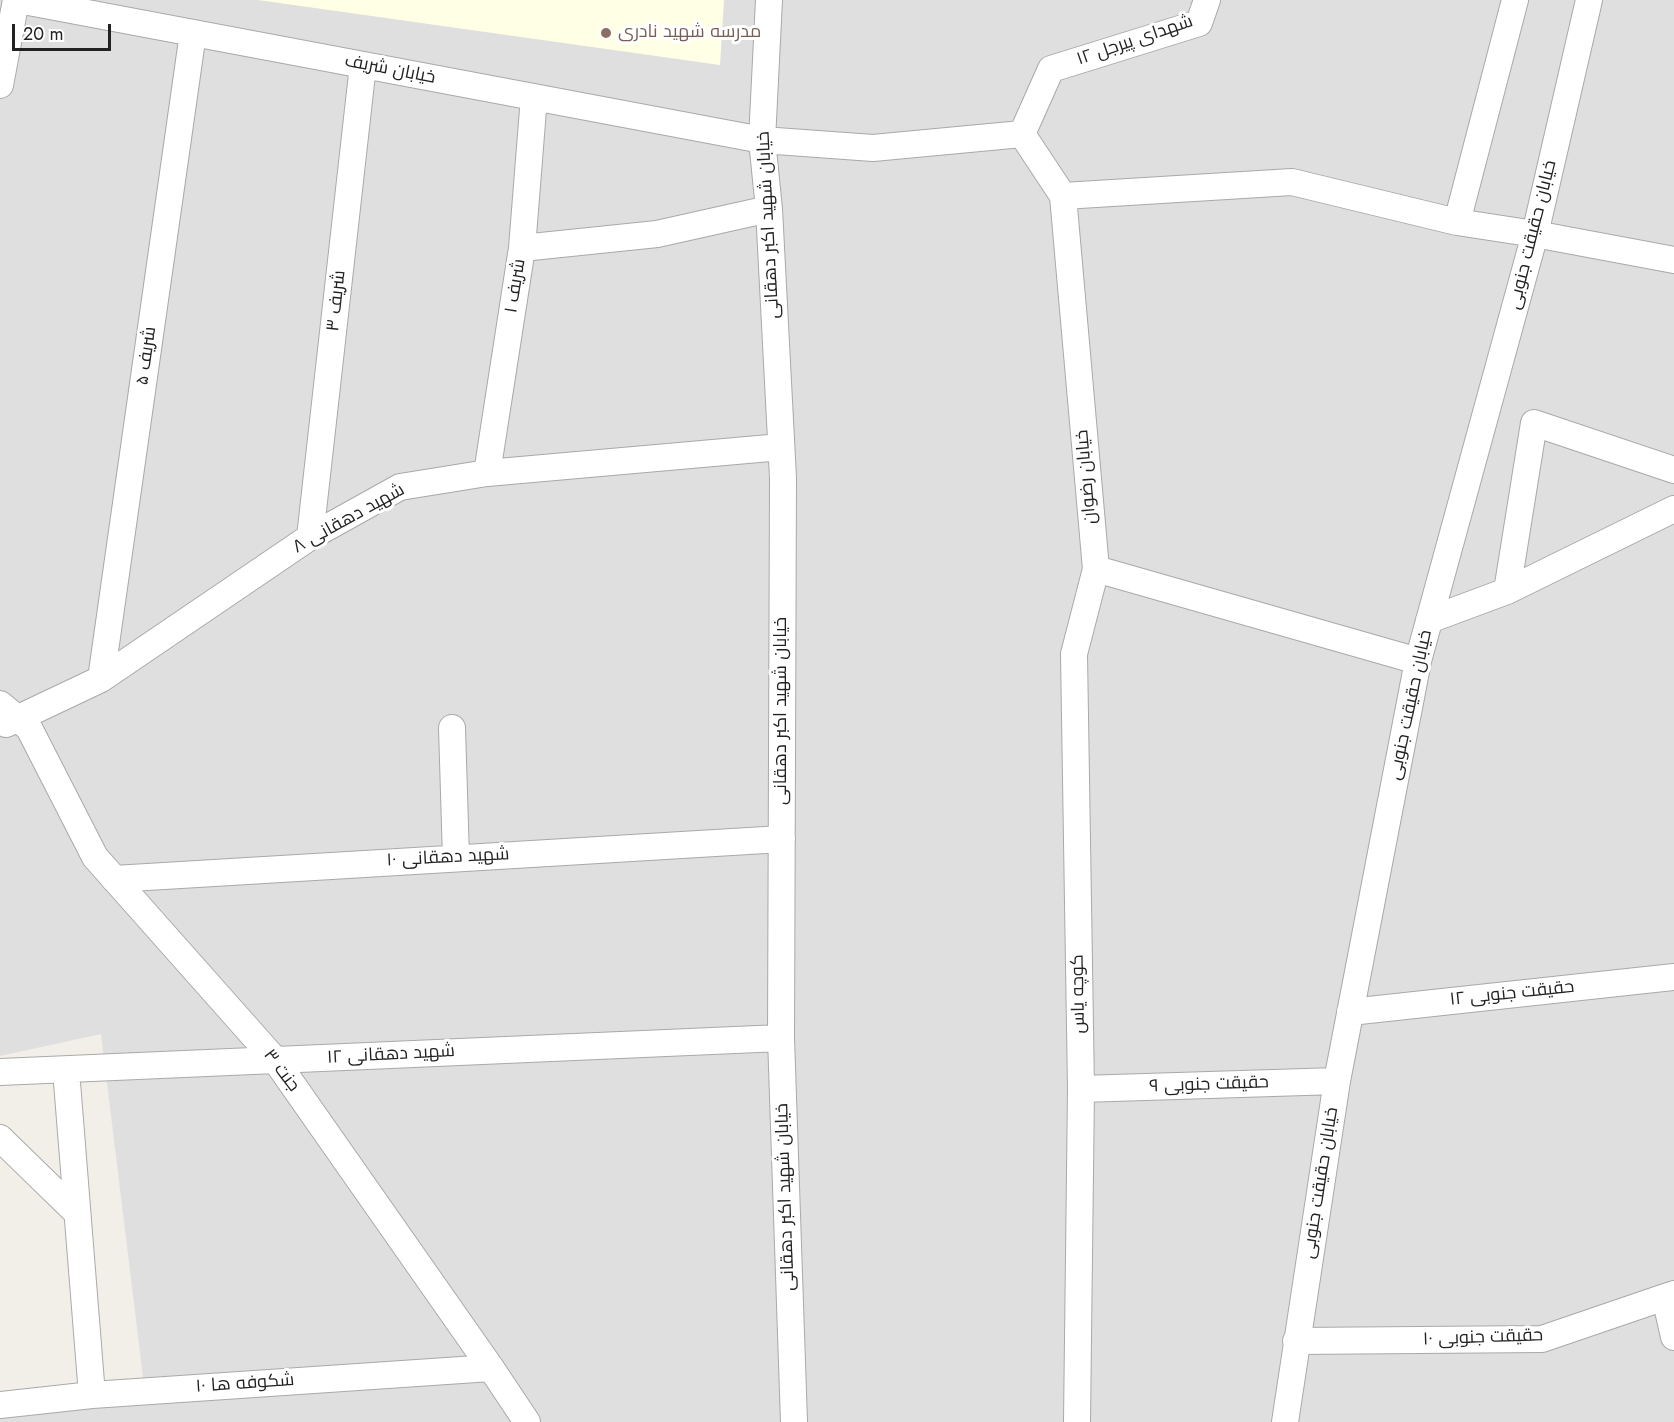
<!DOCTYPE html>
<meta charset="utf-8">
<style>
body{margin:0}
#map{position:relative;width:1674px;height:1422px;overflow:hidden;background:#f2efe9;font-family:Jost,sans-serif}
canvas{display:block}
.scale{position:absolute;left:12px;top:24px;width:99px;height:27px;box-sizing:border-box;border:3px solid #222;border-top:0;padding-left:8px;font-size:18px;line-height:21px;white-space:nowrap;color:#222;-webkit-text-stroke:4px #fff;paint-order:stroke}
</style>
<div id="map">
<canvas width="1674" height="1422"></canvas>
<div class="scale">20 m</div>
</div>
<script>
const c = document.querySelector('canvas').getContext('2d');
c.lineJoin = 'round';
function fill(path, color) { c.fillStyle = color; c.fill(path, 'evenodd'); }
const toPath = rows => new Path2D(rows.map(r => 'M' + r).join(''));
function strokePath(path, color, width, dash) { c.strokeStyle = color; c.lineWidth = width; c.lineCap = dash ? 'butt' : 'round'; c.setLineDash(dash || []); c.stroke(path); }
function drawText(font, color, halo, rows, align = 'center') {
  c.font = font + ' Jost,Cairo,sans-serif'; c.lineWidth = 6; c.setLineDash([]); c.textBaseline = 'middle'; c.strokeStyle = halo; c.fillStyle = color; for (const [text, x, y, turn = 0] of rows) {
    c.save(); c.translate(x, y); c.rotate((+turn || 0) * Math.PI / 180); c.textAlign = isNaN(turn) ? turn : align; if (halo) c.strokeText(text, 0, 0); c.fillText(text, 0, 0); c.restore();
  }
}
const residential = toPath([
 [0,0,1674,0,1674,1422,0,1422,0,1403,144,1385,101,1034,0,1056]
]);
const education = toPath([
 [258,0,724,0,720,65]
]);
const minor = toPath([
 [18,0,762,140,873,148,1022,134],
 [769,0,762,140,769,209,783,478,781,1038,794,1422],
 [1207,0,1199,23,1051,69,1022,134,1063,196,1096,569,1418,661],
 [0,85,16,0],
 [1063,196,1292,182,1457,222,1535,234,1674,260],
 [1457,222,1515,0],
 [522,248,657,234,769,209],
 [487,473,522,248,534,97],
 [310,537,363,65],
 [1507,591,1534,423,1674,470],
 [1429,620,1507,591,1674,509],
 [101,679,193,33],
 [0,704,29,728,95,857,276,1061,491,1368,527,1422],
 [6,724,101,679,310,537,400,487,487,473,781,447],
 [452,728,456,858],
 [114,879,782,839],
 [1350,1012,1674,977],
 [66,1070,92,1395],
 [0,1072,781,1038],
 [1081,1089,1337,1081],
 [0,1138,77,1213],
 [1674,1294,1665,1297,1674,1337],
 [1296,1341,1542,1339,1665,1297],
 [0,1405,92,1395,491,1368],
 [1077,1422,1081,1089,1074,654,1096,569],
 [1285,1422,1337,1081,1418,661,1535,234,1589,0]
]);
const markers = [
 [606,33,6,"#8d6e63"]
];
const educationNames = [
 ["مدرسه شهید نادری",618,33]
];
const streetNames = [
 ["شهدای پیرجل ۱۲",1135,41,-19],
 ["خیابان شریف",390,70,11],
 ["خیابان شهید اکبر دهقانی",769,225,-93],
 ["خیابان حقیقت جنوبی",1533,235,-76],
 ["شریف ۱",516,286,-81],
 ["شریف ۳",337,301,-84],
 ["شریف ۵",147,356,-82],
 ["خیابان رضوان",1087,477,-95],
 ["شهید دهقانی ۸",349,519,-29],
 ["خیابان حقیقت جنوبی",1411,705,-78],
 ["خیابان شهید اکبر دهقانی",782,711,-90],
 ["شهید دهقانی ۱۰",448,858,-3],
 ["کوچه یاس",1079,994,-91],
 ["حقیقت جنوبی ۱۲",1512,994,-6],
 ["شهید دهقانی ۱۲",391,1055,-3],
 ["جنت ۳",281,1071,53],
 ["حقیقت جنوبی ۹",1209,1085,-2],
 ["خیابان حقیقت جنوبی",1321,1183,-81],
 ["خیابان شهید اکبر دهقانی",786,1197,-92],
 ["حقیقت جنوبی ۱۰",1483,1338,-2],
 ["شکوفه ها ۱۰",245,1384,-4]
];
fill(residential, '#e0dfdf');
fill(education, '#ffffe5');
strokePath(minor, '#a9a9a9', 28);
strokePath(minor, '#fff', 26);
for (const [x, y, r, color] of markers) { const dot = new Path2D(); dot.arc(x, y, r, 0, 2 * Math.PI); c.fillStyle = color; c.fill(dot); strokePath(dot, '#fff', 2); }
drawText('18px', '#785e54', '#fff', educationNames, 'left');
drawText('18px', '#222', '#fff', streetNames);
</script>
